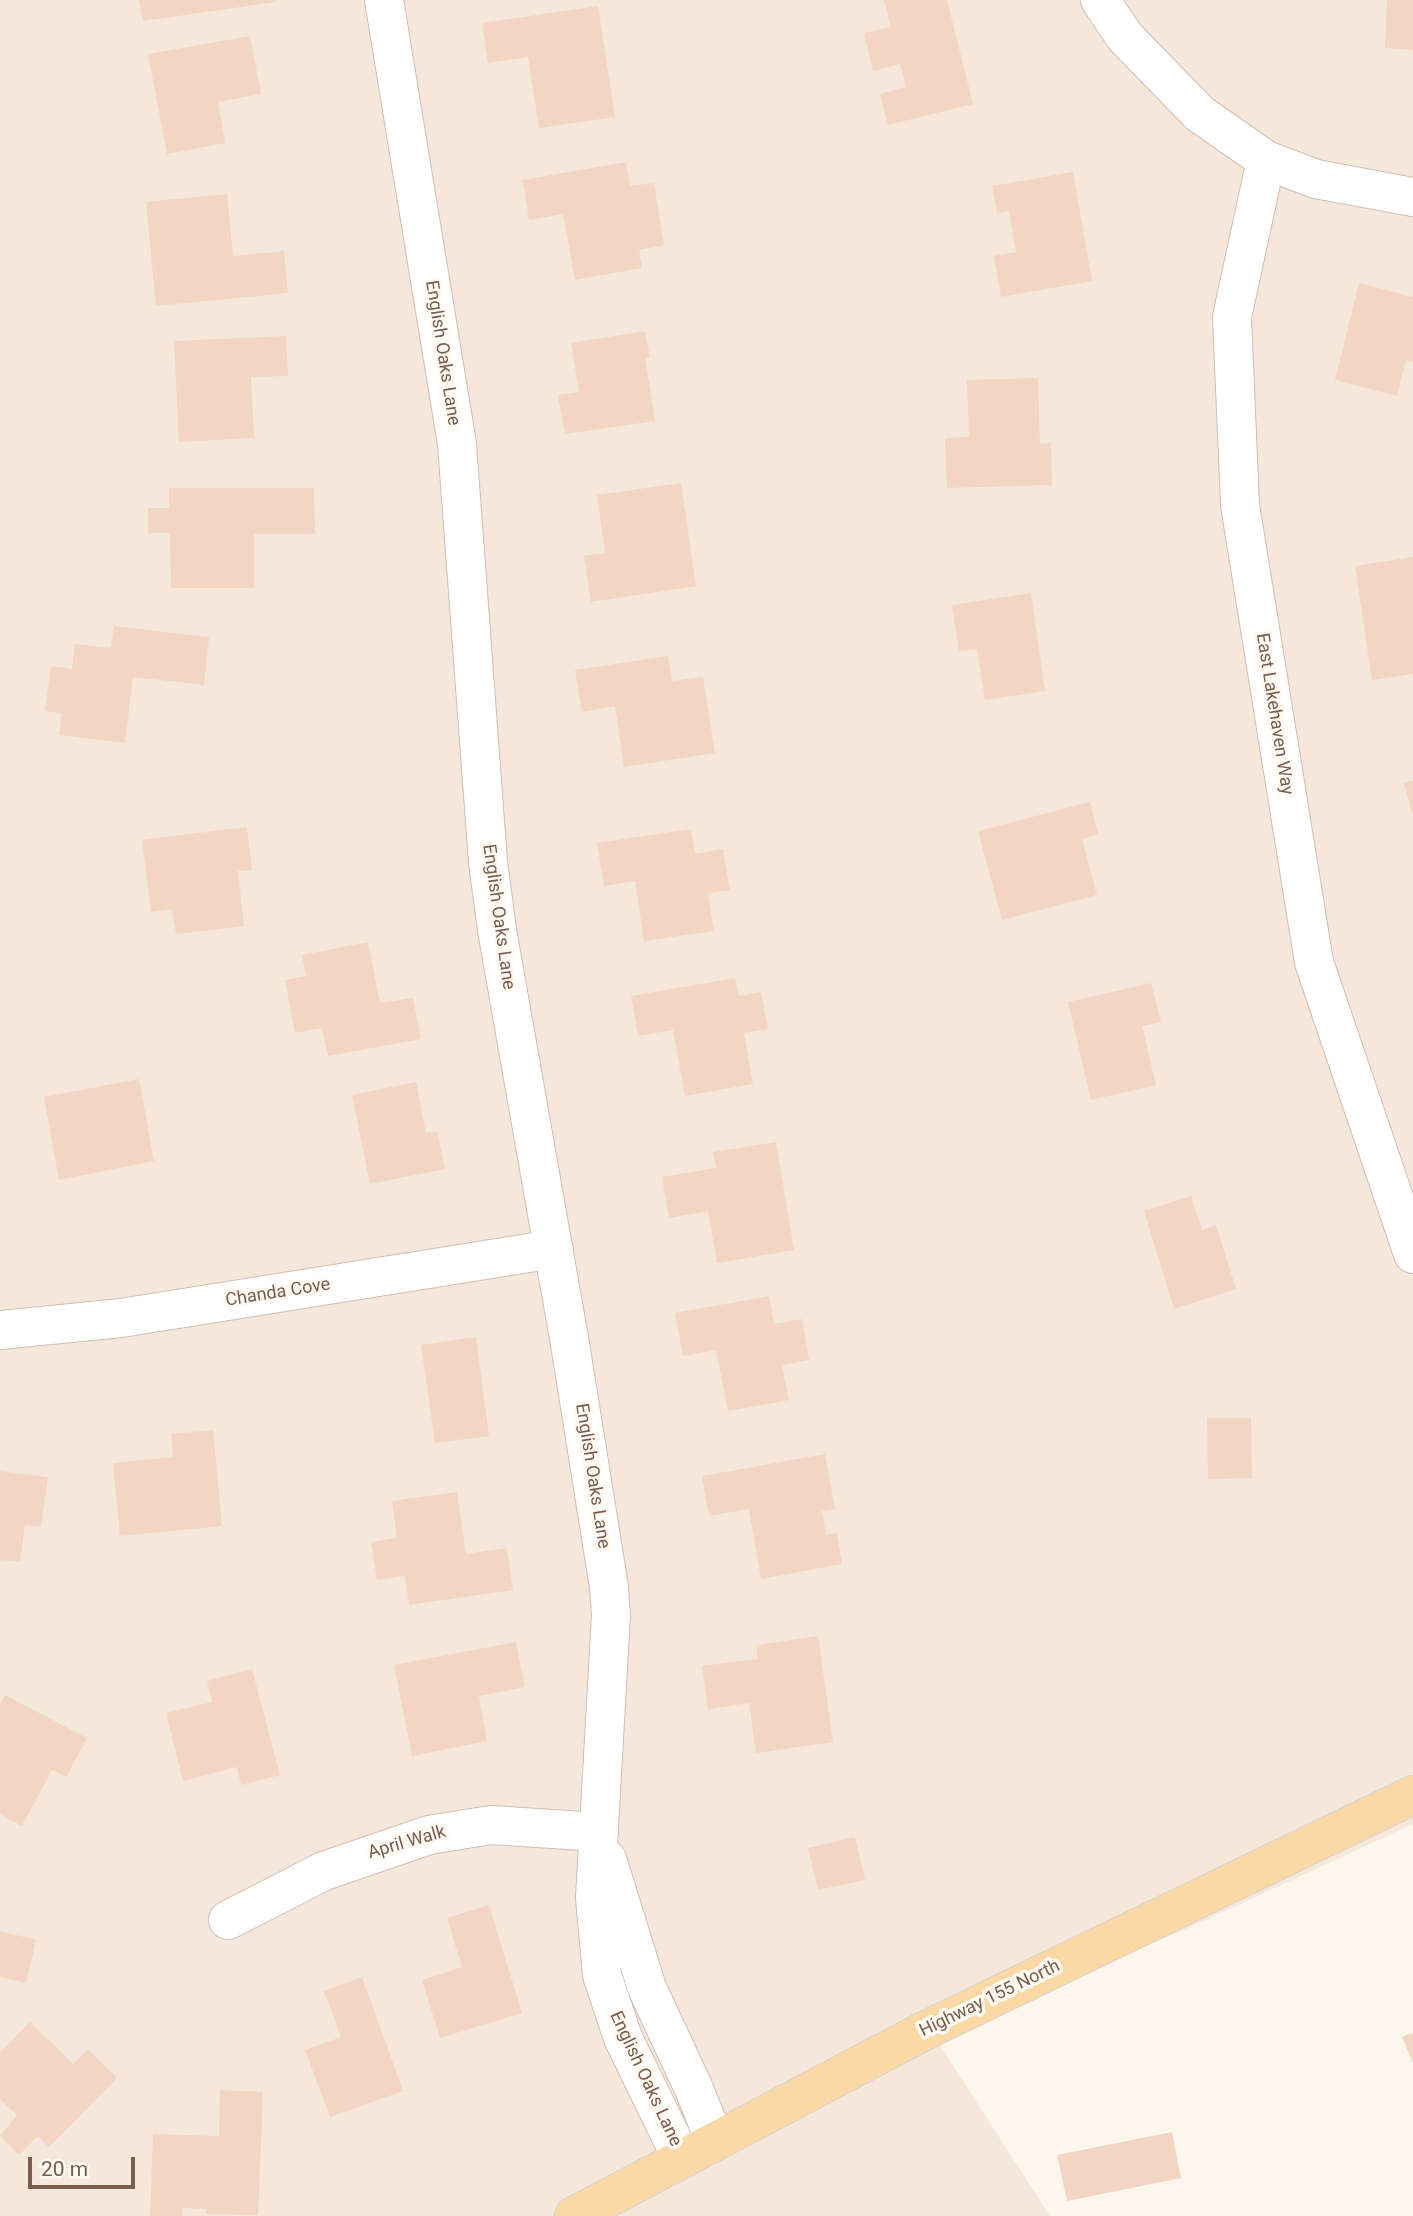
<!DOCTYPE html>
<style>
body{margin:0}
#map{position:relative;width:1413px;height:2216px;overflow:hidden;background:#fdf6ec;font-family:Roboto,sans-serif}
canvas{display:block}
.scale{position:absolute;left:28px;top:2157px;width:107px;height:32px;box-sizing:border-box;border:4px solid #7a5c4d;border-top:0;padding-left:9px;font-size:21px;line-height:24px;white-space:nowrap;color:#7a5c4d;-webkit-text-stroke:5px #fffaf3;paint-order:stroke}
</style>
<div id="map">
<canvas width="1413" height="2216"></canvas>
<div class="scale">20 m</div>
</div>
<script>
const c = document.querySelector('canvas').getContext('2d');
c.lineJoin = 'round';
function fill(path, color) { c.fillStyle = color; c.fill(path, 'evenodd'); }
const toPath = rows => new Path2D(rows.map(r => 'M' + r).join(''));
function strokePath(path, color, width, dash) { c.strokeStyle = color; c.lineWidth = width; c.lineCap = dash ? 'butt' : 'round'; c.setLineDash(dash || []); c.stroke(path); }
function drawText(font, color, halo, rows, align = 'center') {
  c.font = font + ' Roboto,sans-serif'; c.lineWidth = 7; c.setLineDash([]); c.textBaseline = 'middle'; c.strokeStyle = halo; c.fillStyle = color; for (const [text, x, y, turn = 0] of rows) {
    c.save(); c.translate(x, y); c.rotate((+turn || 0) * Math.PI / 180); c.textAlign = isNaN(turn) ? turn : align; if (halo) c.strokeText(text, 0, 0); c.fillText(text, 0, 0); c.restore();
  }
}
const residential = toPath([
 [0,0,1413,0,1413,1824,1186,1929,934,2036,1050,2216,0,2216]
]);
const building = toPath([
 [139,0,276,0,276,2,143,21],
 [884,0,947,0,973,104,888,125,880,94,906,87,900,64,873,71,864,33,891,27],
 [1387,0,1413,0,1413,50,1385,48],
 [598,6,615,117,539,128,528,57,488,63,482,23],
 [250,36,261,94,218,102,225,143,167,154,148,54],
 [626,162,630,186,654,183,664,245,639,250,642,268,575,280,563,214,529,220,523,180],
 [1073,172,1092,281,1001,297,994,256,1016,252,1009,211,997,213,992,186],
 [227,194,233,256,284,251,288,293,156,306,146,202],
 [1359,283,1413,297,1413,362,1406,360,1397,396,1335,380],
 [645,331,650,358,645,358,655,421,565,434,558,395,579,392,571,343],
 [286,336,288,376,251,377,254,438,179,442,174,341],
 [1038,378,1040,444,1051,443,1052,485,947,488,945,438,969,437,967,380],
 [681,483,696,586,591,602,584,556,605,553,597,495],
 [169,488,314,488,315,534,254,534,254,588,171,588,170,533,148,533,148,508,169,508],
 [1413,557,1413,674,1372,680,1355,566],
 [1031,593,1045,691,985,700,977,649,959,651,952,605],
 [114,626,209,637,204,685,133,677,125,743,59,735,62,713,45,711,51,666,72,669,75,644,111,648],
 [668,656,672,681,703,677,715,753,624,767,615,706,582,712,575,670],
 [1413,781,1413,813,1412,813,1404,783],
 [1090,802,1098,834,1082,839,1097,895,1002,920,978,831],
 [247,827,252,870,238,871,244,926,176,934,172,909,151,912,142,840],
 [691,829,695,854,723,849,730,890,708,893,714,931,644,941,635,881,604,886,597,843],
 [368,942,380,1003,413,998,421,1039,328,1056,322,1028,295,1033,285,980,306,976,302,955],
 [735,978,739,996,761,992,768,1029,744,1033,753,1084,685,1096,673,1030,638,1036,631,996],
 [1151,983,1161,1022,1142,1026,1156,1085,1091,1100,1068,1002],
 [139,1079,154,1161,59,1180,44,1097],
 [416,1082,426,1133,437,1131,445,1169,370,1184,352,1095],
 [776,1142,794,1250,717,1263,708,1211,669,1218,662,1177,716,1168,713,1152],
 [1191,1196,1202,1230,1216,1225,1236,1289,1174,1309,1144,1211],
 [769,1296,774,1324,802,1319,809,1360,782,1365,789,1400,728,1411,716,1350,683,1356,675,1313],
 [476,1337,489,1436,435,1443,421,1345],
 [1207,1418,1251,1418,1252,1478,1208,1479],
 [213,1430,222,1526,120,1536,113,1463,173,1457,171,1434],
 [825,1454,835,1509,822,1511,826,1535,837,1533,842,1564,761,1579,749,1509,709,1516,702,1476],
 [0,1471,48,1477,41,1527,25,1525,20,1562,0,1560],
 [457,1492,466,1554,507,1548,513,1590,409,1605,405,1576,377,1580,371,1542,397,1538,392,1501],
 [818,1636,833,1742,756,1753,749,1703,708,1709,702,1666,758,1659,756,1645],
 [516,1642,525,1687,479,1696,487,1741,412,1756,394,1665],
 [252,1669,280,1775,241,1785,237,1767,183,1781,166,1713,212,1702,207,1681],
 [5,1695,87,1738,66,1777,52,1770,22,1826,0,1814,0,1704],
 [855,1837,865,1880,818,1890,808,1848],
 [489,1905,522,2013,440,2038,422,1980,462,1967,447,1918],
 [0,1931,36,1940,26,1983,0,1977],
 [362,1977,403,2091,330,2117,305,2050,341,2037,324,1991],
 [30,2022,73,2064,88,2049,117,2078,49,2147,38,2136,19,2155,0,2136,17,2115,0,2099,0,2053],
 [1413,2033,1413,2063,1402,2037],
 [220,2090,263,2092,258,2215,206,2214,206,2209,183,2208,182,2216,150,2216,153,2134,219,2136],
 [1172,2132,1181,2178,1067,2201,1057,2155]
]);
const minor = toPath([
 [384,0,457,444,488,862,497,930,570,1344,609,1587,611,1615,595,1898,602,1975,623,2038,682,2159],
 [1100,0,1125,37,1200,114,1266,160,1316,179,1413,197],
 [1266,160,1232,317,1240,505,1314,962,1413,1254],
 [0,1330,121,1318,554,1249],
 [607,1859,647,1988,694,2089,715,2141],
 [228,1920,324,1871,429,1835,491,1825,599,1832]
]);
const major = toPath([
 [574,2216,926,2030,1413,1795]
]);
const streetNames = [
 ["English Oaks Lane",442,353,81],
 ["East Lakehaven Way",1274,714,81],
 ["English Oaks Lane",498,917,82],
 ["Chanda Cove",278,1293,-9],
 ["English Oaks Lane",592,1476,81],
 ["April Walk",407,1843,-16],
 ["Highway 155 North",990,1999,-26],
 ["English Oaks Lane",645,2079,65]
];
fill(residential, '#f5e8da');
fill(building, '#f3d5c3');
strokePath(minor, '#d1beb0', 40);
strokePath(major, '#dad1cd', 40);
strokePath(minor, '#fff', 38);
strokePath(major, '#fbd9a5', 38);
drawText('18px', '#7a5c4d', '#fffaf3', streetNames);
</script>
